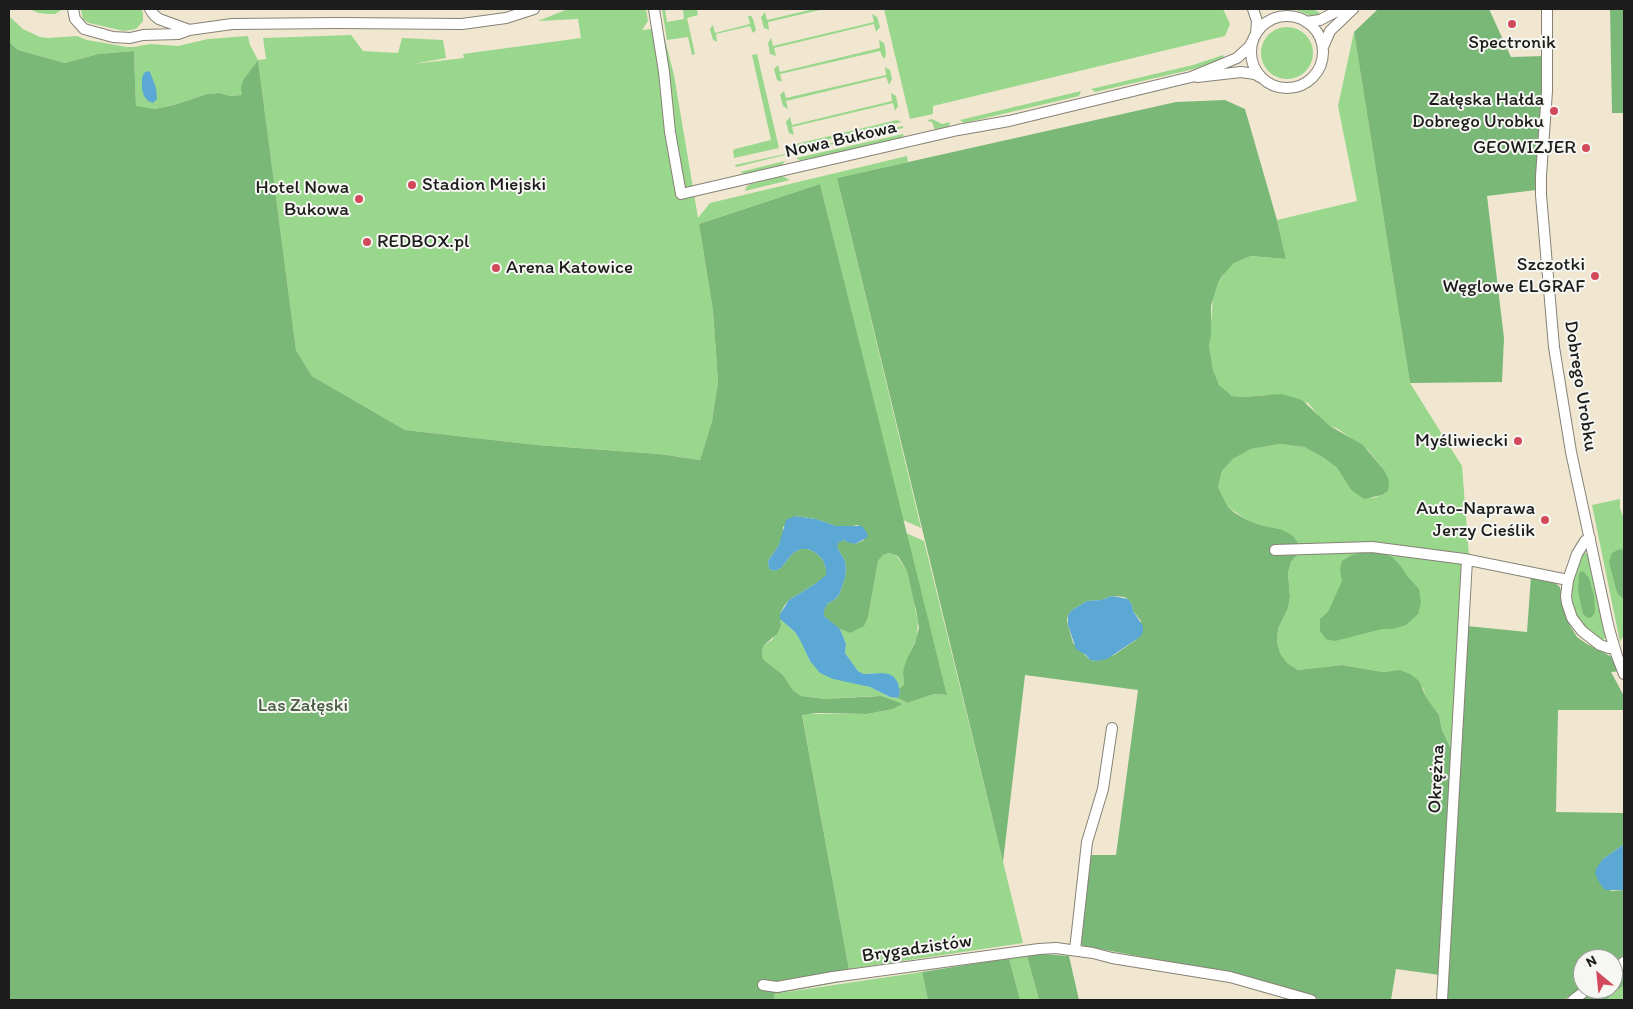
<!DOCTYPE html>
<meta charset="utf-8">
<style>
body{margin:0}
#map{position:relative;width:1633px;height:1009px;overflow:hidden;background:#f1e7d1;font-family:Itim,sans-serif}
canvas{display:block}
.frame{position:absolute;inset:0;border:10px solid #1c1c1c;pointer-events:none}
.north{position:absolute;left:1573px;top:949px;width:50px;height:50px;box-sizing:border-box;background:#f6f6f2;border:1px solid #9f9f9c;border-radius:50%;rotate:332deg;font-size:14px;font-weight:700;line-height:20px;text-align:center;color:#1c1c1c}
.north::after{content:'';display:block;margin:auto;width:18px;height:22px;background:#d1495b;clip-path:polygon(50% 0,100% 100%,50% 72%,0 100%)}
</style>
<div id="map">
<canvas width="1633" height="1009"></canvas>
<div class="frame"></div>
<div class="north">N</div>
</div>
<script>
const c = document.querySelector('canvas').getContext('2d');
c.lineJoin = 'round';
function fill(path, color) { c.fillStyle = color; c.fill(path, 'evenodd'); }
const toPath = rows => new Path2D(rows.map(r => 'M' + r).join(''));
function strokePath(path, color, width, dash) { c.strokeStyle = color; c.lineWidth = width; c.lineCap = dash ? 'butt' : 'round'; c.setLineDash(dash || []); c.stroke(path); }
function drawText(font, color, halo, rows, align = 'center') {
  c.font = font + ' Itim,sans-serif'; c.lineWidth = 4; c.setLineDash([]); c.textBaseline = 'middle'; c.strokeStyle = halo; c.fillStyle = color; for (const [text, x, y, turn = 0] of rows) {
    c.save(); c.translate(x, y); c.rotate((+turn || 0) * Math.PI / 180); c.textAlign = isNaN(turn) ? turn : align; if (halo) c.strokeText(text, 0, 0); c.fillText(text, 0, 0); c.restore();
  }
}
const green = toPath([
 [29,9,63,9,55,14,48,14,39,13],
 [81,9,141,9,143,13,143,21,136,29,124,31,89,23,83,19],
 [568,9,646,9,648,21,642,30,662,28,674,75,698,218,710,203,907,156,908,162,837,178,921,528,903,520,820,184,699,224,713,311,718,382,712,421,700,460,661,454,537,445,405,430,312,376,296,350,258,60,243,80,242,95,230,96,219,93,207,94,174,105,155,109,136,107,134,51,98,54,65,63,18,50,9,42,9,16,23,29,40,37,48,38,77,36,87,40,127,47,134,47,150,44,178,46,208,39,248,36,250,45,258,60,266,59,263,38,351,35,363,51,398,53,402,38,443,40,446,58,413,64,464,58,463,54,581,38,578,19,538,21],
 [662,9,665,9,667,22,684,19,683,9,697,9,698,15,687,18,695,54,692,55,688,37,667,40],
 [814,9,824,9,768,22,769,30,764,28,761,17,765,12,767,20],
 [884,9,1223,9,1230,24,1225,36,933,106,933,114,910,119],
 [1294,9,1314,9,1322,15,1311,16],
 [872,14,877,17,880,27,876,32,874,24,774,48,776,56,770,54,768,43,771,38,773,46,874,22],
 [748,16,751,16,753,19,756,30,753,33,750,26,716,34,717,42,713,40,710,29,712,26,713,25,715,33,750,24],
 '1261 53a26 26 0 1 1 52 0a26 26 0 1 1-52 0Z',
 [1354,32,1410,383,1462,466,1469,556,1451,749,1442,730,1439,715,1426,697,1423,688,1399,670,1383,672,1342,665,1298,670,1287,663,1280,653,1277,642,1278,629,1288,608,1290,596,1288,573,1291,562,1298,554,1280,529,1260,525,1247,520,1228,507,1218,487,1222,471,1233,459,1251,449,1280,444,1304,447,1324,458,1337,468,1351,490,1373,498,1382,495,1387,491,1384,470,1368,450,1338,429,1330,426,1319,416,1308,403,1265,395,1242,397,1232,396,1226,392,1219,385,1213,370,1209,345,1213,299,1218,283,1227,269,1234,263,1251,256,1286,259,1277,220,1357,201,1338,106],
 [879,40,884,43,886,53,885,58,883,58,880,51,780,74,782,82,777,80,774,69,778,65,780,72,880,48],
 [757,54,779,148,734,158,733,151,735,149,771,140,752,55],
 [1223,55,1224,59,1194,69,1095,92,1091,89,1193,65],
 [885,67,890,70,892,79,889,85,886,77,786,101,788,109,783,106,780,95,784,91,786,98,886,75],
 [1081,91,1079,96,964,123,960,120],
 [891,93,896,96,898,106,895,111,893,103,792,127,794,135,789,133,786,122,790,117,792,125,892,101],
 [932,119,942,124,950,122,949,126,935,130,932,122,928,121,928,120],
 [897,120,902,122,793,148,796,144],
 [903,126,903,128,794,153,793,152],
 [903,134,904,135,901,138,803,162,796,158],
 [785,154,785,155,736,167,735,165],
 [785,161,780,168,746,175,740,172],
 [782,176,790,180,745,191,747,186,751,184],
 [1620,499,1620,508,1624,519,1624,635,1620,642,1592,505],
 [906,533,924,541,1023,943,849,969,802,714,867,714,893,709,903,704,875,696,825,699,801,696,793,690,783,675,763,659,762,651,764,645,772,640,781,626,780,619,795,632,800,639,810,661,842,680,870,687,890,697,898,698,907,703,934,694,947,695],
 [1584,551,1588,555,1606,637,1603,640,1592,633,1584,626,1576,614,1571,596,1570,587,1581,552],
 [889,553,897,556,907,571,918,621,917,638,908,656,903,674,904,684,899,689,898,683,881,673,864,674,858,671,845,653,846,644,840,629,850,633,868,617,878,561,883,555],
 [1027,956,1039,1000,1020,1000,1009,958],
 [922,972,928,1000,774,1000,773,994],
 [1624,985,1624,1000,1606,1000]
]);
const forest = toPath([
 [1378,9,1489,9,1511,57,1544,56,1536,190,1487,196,1504,338,1502,382,1410,383,1354,32],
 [1610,9,1624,9,1624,113,1612,113],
 [9,42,18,50,65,63,98,54,134,51,136,106,155,109,174,105,207,94,219,93,230,96,242,95,241,88,243,80,258,60,296,350,312,376,405,430,537,445,660,454,700,460,712,421,718,382,713,311,699,224,820,184,947,695,934,694,907,703,898,698,900,693,899,689,904,684,903,674,904,667,908,656,915,643,919,628,916,609,914,603,907,571,898,556,889,553,883,555,878,561,868,617,864,626,850,633,840,629,828,621,824,616,823,610,828,603,834,600,839,595,845,578,846,568,845,561,837,547,837,543,844,540,855,544,864,540,858,525,847,527,836,526,816,519,795,516,783,527,783,536,779,545,768,561,769,569,775,571,781,568,793,553,801,549,808,549,816,553,823,560,826,569,826,576,815,584,789,600,784,606,780,614,781,626,777,634,764,645,762,651,763,659,783,675,793,690,801,696,825,699,881,696,903,704,893,709,867,714,817,713,802,715,851,980,774,994,774,1000,9,1000],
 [1225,100,1245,109,1277,220,1286,259,1251,256,1234,263,1222,276,1218,283,1211,306,1211,335,1209,345,1213,370,1216,377,1219,385,1232,396,1242,397,1282,394,1302,400,1330,426,1363,445,1384,470,1388,478,1389,483,1388,491,1382,495,1364,499,1351,490,1337,468,1324,458,1304,447,1280,444,1251,449,1233,459,1222,471,1218,487,1228,507,1235,513,1247,520,1260,525,1280,529,1288,533,1293,536,1297,542,1298,554,1291,562,1288,573,1290,596,1288,608,1278,629,1277,642,1280,653,1287,663,1298,670,1342,665,1383,672,1399,670,1410,674,1419,681,1426,697,1439,715,1442,730,1451,749,1440,975,1396,969,1391,1000,1321,1000,1277,985,1228,973,1079,945,1090,855,1116,855,1138,690,1025,675,1003,862,837,178,1176,102],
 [1112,596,1124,597,1128,599,1132,605,1133,611,1141,621,1136,640,1114,655,1097,661,1090,660,1073,643,1068,625,1067,620,1068,615,1072,610,1087,601,1101,600],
 [1620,549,1624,550,1624,599,1618,594,1616,589,1609,562,1612,553],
 [1366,552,1379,552,1392,557,1400,565,1408,577,1419,589,1421,602,1418,614,1406,625,1392,629,1382,629,1335,641,1326,639,1320,631,1320,619,1328,612,1342,581,1340,570,1342,561,1352,555],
 [1583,571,1589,578,1594,596,1595,612,1592,617,1588,618,1583,614,1578,591,1579,573],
 [1531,576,1554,582,1560,587,1565,613,1569,624,1577,637,1587,644,1614,658,1620,671,1611,672,1624,696,1624,710,1558,710,1556,812,1624,813,1624,844,1603,859,1611,891,1624,890,1624,955,1613,963,1613,959,1583,959,1583,986,1564,1000,1445,1000,1467,626,1527,632],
 [1042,954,1069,956,1079,1000,1039,1000,1027,956],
 [1009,958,1020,1000,928,1000,922,972],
 [1624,967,1624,985,1606,1000,1580,1000,1595,989,1613,989,1613,976]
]);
const water = toPath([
 [147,71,150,72,156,88,157,99,153,103,148,101,144,96,142,89,142,78,144,73],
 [795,516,816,519,836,526,862,526,867,533,868,537,855,544,847,542,844,540,838,543,837,547,845,561,846,568,845,578,839,595,834,600,828,603,824,610,824,616,840,629,846,644,845,653,858,671,864,674,881,673,889,674,894,677,898,683,900,693,898,698,890,697,870,687,833,679,820,673,810,661,800,640,795,632,780,619,780,614,789,600,815,584,826,575,826,569,823,560,816,553,808,549,801,549,793,553,781,568,775,571,769,569,768,561,779,545,786,520],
 [1112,596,1128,599,1132,605,1133,611,1143,626,1143,632,1140,637,1107,659,1097,661,1090,660,1086,655,1076,649,1068,625,1068,615,1072,610,1087,601,1101,600],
 [1624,844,1624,890,1605,890,1599,882,1595,873,1597,867,1603,859]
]);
const street = toPath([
 [73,9,75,19,84,29,113,37,130,38,143,35,178,34,189,30,232,24,338,23,462,24,506,18,534,9],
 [150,9,154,15,159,19,189,30],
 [654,9,664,72,670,132,681,194,958,130,1009,121,1191,77,1237,58,1249,47,1253,40],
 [1253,9,1257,21,1256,34],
 [1547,9,1547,91,1541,176,1541,195,1554,347,1571,452,1609,629,1617,656,1624,674],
 '1251 52a36 36 0 1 1 72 0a36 36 0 1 1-72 0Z',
 [1306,22,1320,20,1341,9],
 [1323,47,1330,31,1353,9],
 [1197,77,1241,72,1255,74,1260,77],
 [1590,538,1585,541,1577,554,1568,580,1566,596,1567,603,1572,618,1582,631,1600,645,1609,648,1614,648],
 [1275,550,1372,547,1464,559,1568,580],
 [1075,950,1087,842,1103,789,1112,728],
 [1613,970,1624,962],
 [763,985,777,987,833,977,1039,949,1056,948,1093,953,1112,958,1230,977,1311,1000],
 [1442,1000,1467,560],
 [1573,1000,1588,989]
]);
const markers = [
 [1512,24,5,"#d1495b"],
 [1554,111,5,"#d1495b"],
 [1586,148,5,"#d1495b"],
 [412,185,5,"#d1495b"],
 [359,199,5,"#d1495b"],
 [367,242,5,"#d1495b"],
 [496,268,5,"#d1495b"],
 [1595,276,5,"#d1495b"],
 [1518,441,5,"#d1495b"],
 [1545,520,5,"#d1495b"]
];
const poiNames = [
 ["Spectronik",1512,43,"center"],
 ["Załęska Hałda",1544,100],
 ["Dobrego Urobku",1544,122],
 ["GEOWIZJER",1576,148],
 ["Stadion Miejski",422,185,"left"],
 ["Hotel Nowa",349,188],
 ["Bukowa",349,210],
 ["REDBOX.pl",377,242,"left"],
 ["Szczotki",1585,265],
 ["Węglowe ELGRAF",1585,287],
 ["Arena Katowice",506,268,"left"],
 ["Myśliwiecki",1508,441],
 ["Auto-Naprawa",1535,509],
 ["Jerzy Cieślik",1535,531]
];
const streetNames = [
 ["Nowa Bukowa",841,140,-13],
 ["Dobrego Urobku",1580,386,81],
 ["Okrężna",1437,779,-87],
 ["Brygadzistów",917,949,-8]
];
const parkNames = [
 ["Las Załęski",303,706]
];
fill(green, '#99d78c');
fill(forest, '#7ab878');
fill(water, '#5ba8d4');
strokePath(street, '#868276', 12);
strokePath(street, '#fff', 10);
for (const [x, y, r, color] of markers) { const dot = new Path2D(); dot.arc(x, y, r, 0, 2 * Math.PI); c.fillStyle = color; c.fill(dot); strokePath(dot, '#f6f6f2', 2); }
drawText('19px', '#1c1c1c', '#f6f6f2', poiNames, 'right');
drawText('19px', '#1c1c1c', '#f6f6f2', streetNames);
drawText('19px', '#485d43', '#f6f6f2', parkNames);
</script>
